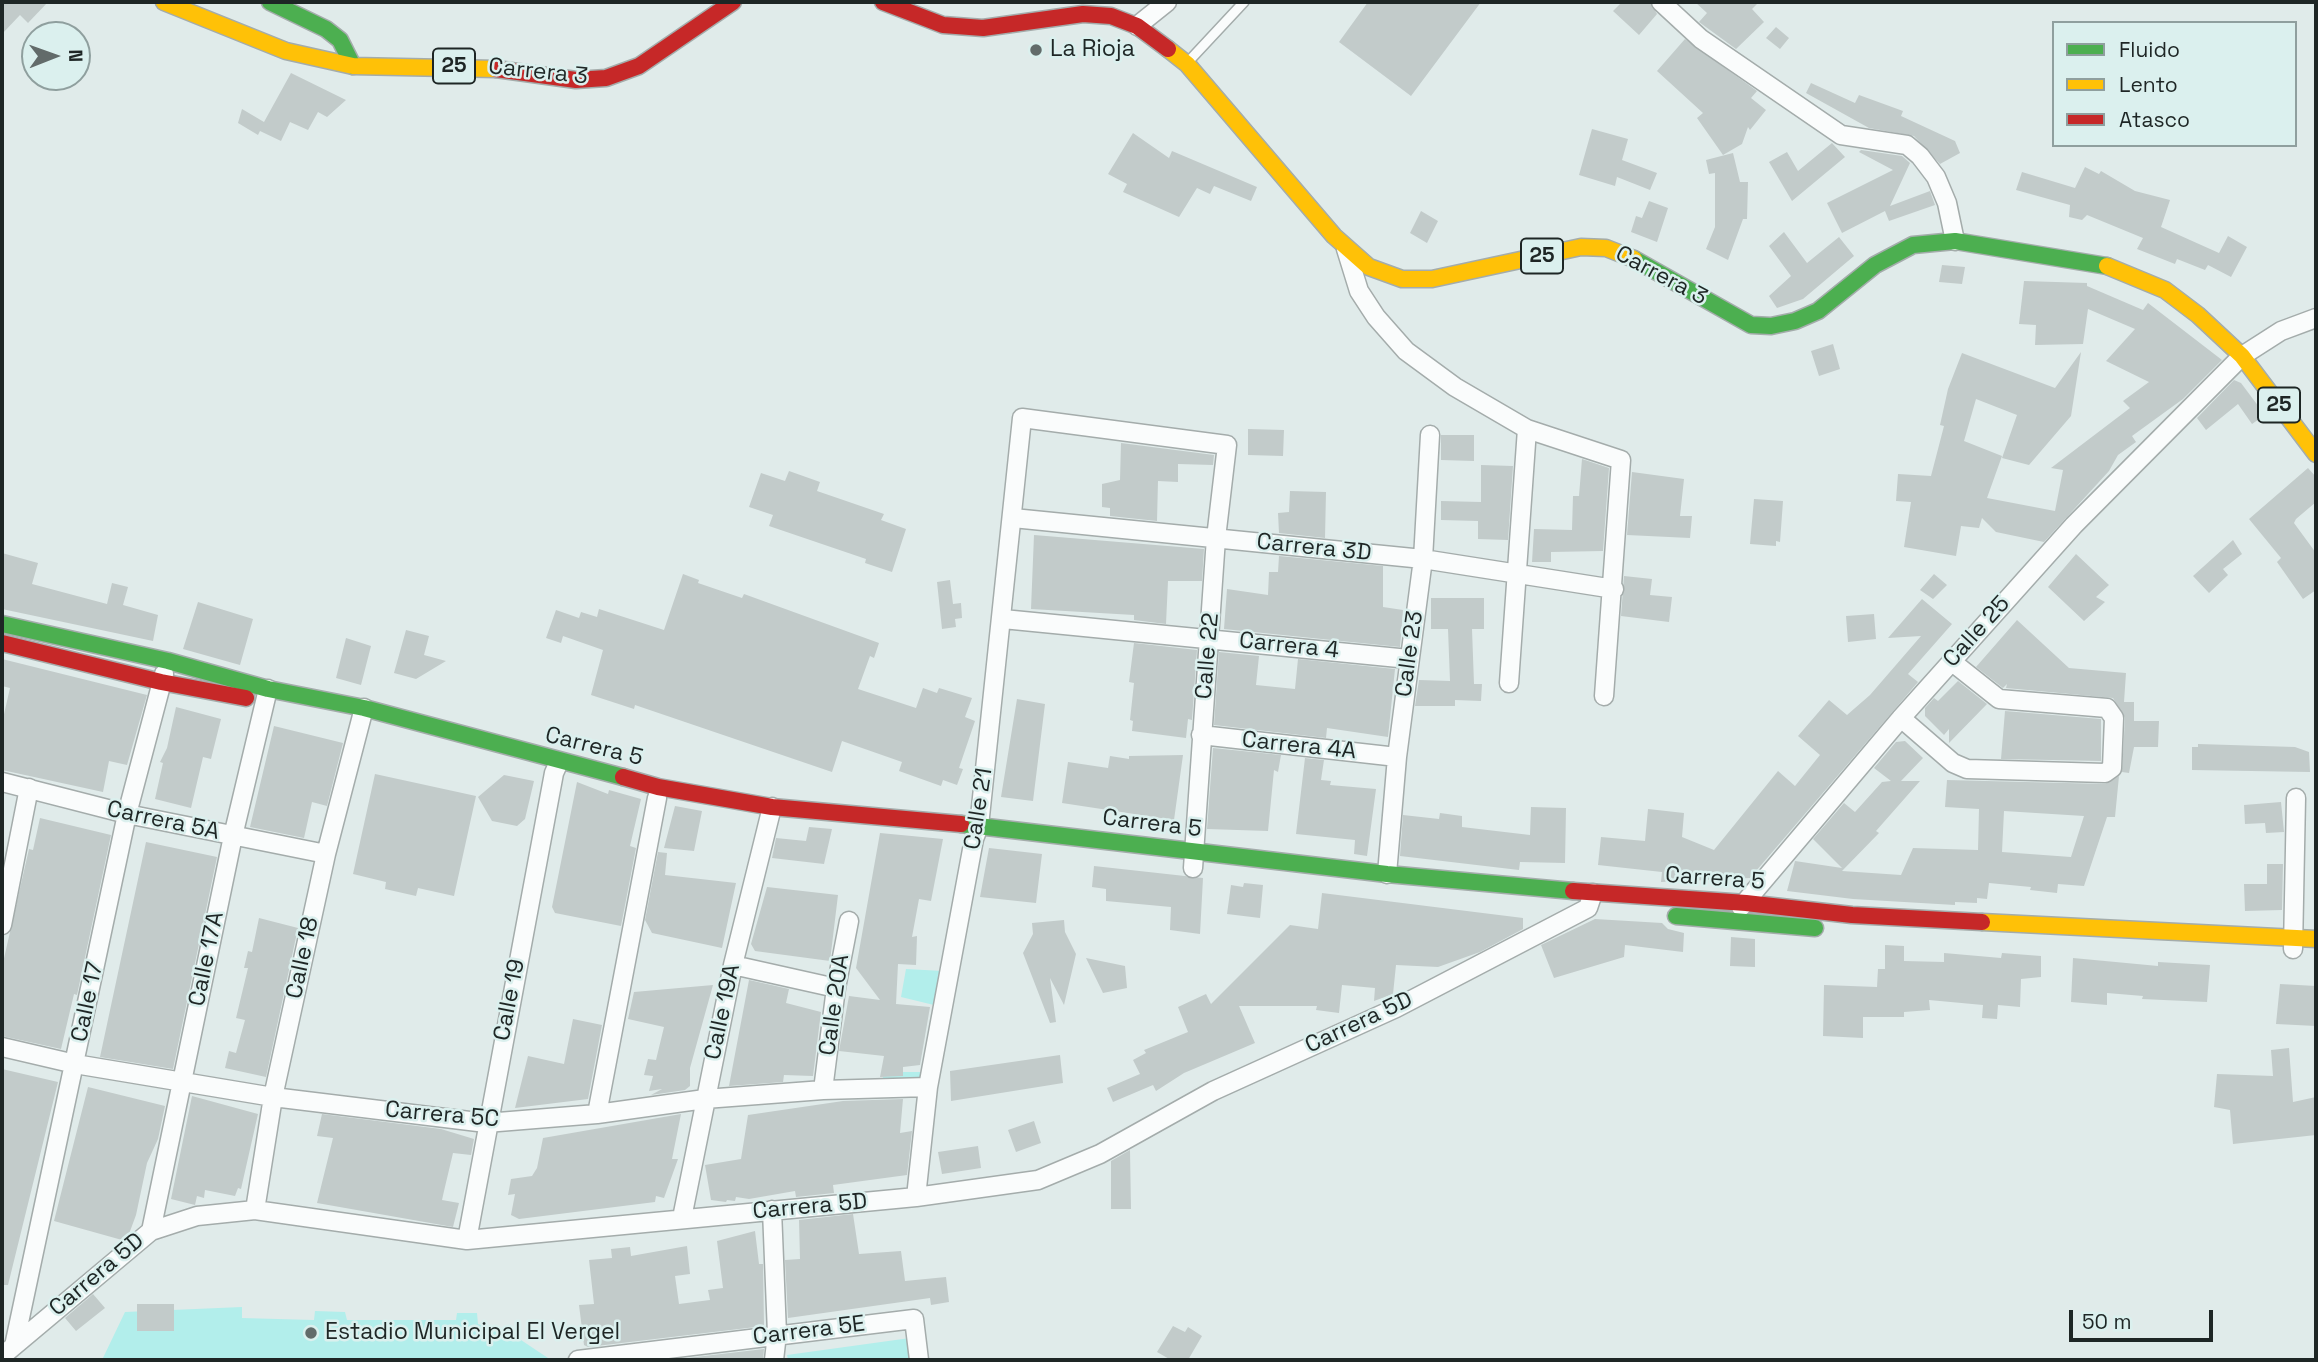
<!DOCTYPE html>
<style>
body{margin:0}
#map{position:relative;width:2318px;height:1362px;overflow:hidden;background:#e0ebea;font-family:"Space Grotesk",sans-serif}
canvas{display:block}
.frame{position:absolute;inset:0;border:4px solid #1e2625;pointer-events:none}
.legend{position:absolute;left:2052px;top:21px;width:245px;height:126px;box-sizing:border-box;background:#dbf0ee;border:2px solid #8f9f9e;margin:0;padding:9px 12px;list-style:none;font-size:21px;color:#1e2625}
.legend li{display:flex;align-items:center;gap:14px;height:35px}
.legend b{width:35px;border:2px solid #8f9f9e}
.north{position:absolute;left:21px;top:21px;width:70px;height:70px;box-sizing:border-box;background:#dbf0ee;border:2px solid #8f9f9e;border-radius:50%;rotate:89deg;font-size:19px;font-weight:700;line-height:28px;text-align:center;color:#1e2625}
.north::after{content:'';display:block;margin:auto;width:24px;height:32px;background:#626b6a;clip-path:polygon(50% 0,100% 100%,50% 72%,0 100%)}
.scale{position:absolute;left:2069px;top:1310px;width:144px;height:32px;box-sizing:border-box;border:4px solid #1e2625;border-top:0;padding-left:9px;font-size:21px;line-height:24px;white-space:nowrap;color:#1e2625;-webkit-text-stroke:5px #dbf0ee;paint-order:stroke}
</style>
<div id="map">
<canvas width="2318" height="1362"></canvas>
<div class="frame"></div>
<ul class="legend">
<li><b style="height:9px;background:#4caf50"></b>Fluido</li>
<li><b style="height:9px;background:#ffc107"></b>Lento</li>
<li><b style="height:9px;background:#c62828"></b>Atasco</li>
</ul>
<div class="north">N</div>
<div class="scale">50 m</div>
</div>
<script>
const c = document.querySelector('canvas').getContext('2d');
c.lineJoin = 'round';
function fill(path, color) { c.fillStyle = color; c.fill(path, 'evenodd'); }
const toPath = rows => new Path2D(rows.map(r => 'M' + r).join(''));
function strokePath(path, color, width, dash) { c.strokeStyle = color; c.lineWidth = width; c.lineCap = dash ? 'butt' : 'round'; c.setLineDash(dash || []); c.stroke(path); }
function drawText(font, color, halo, rows, align = 'center') {
  c.font = font + ' "Space Grotesk",sans-serif'; c.lineWidth = 5; c.setLineDash([]); c.textBaseline = 'middle'; c.strokeStyle = halo; c.fillStyle = color; for (const [text, x, y, turn = 0] of rows) {
    c.save(); c.translate(x, y); c.rotate((+turn || 0) * Math.PI / 180); c.textAlign = isNaN(turn) ? turn : align; if (halo) c.strokeText(text, 0, 0); c.fillText(text, 0, 0); c.restore();
  }
}
const green = toPath([
 [906,969,943,971,940,1006,923,1082,883,1084,883,1072,923,1072,938,1006,901,997],
 [242,1307,242,1318,314,1320,315,1311,345,1312,347,1320,456,1320,457,1313,477,1313,478,1324,515,1336,551,1360,102,1360,125,1312],
 [910,1338,913,1360,788,1360,787,1355]
]);
const building = toPath([
 [6,2,48,2,28,23,20,15,2,34,2,6],
 [1368,2,1481,2,1411,96,1339,42],
 [1622,2,1650,2,1657,14,1639,35,1613,11],
 [1695,2,1759,2,1752,9,1764,22,1736,49,1699,22,1707,13],
 [1776,27,1789,38,1780,49,1766,38],
 [1685,39,1757,91,1751,98,1766,110,1750,130,1748,127,1742,144,1723,155,1697,118,1703,113,1657,71],
 [291,73,346,100,327,117,318,112,308,130,290,122,281,141,260,131,258,135,238,123,242,109,264,122],
 [1811,83,1855,103,1859,95,1903,111,1901,116,1955,141,1960,153,1940,164,1914,136,1869,128,1806,93],
 [1592,129,1628,139,1622,160,1657,173,1650,190,1617,177,1615,186,1579,175],
 [1133,133,1169,158,1172,151,1257,187,1251,201,1214,186,1210,194,1197,188,1179,217,1123,192,1127,184,1108,174],
 [1832,143,1845,157,1792,201,1769,162,1787,152,1798,171],
 [1861,150,1902,156,1910,163,1890,206,1930,191,1935,205,1889,221,1885,211,1842,233,1827,203,1893,170,1859,152],
 [1733,153,1740,182,1748,182,1747,219,1743,219,1728,260,1706,249,1715,227,1715,173,1709,174,1706,160],
 [2085,167,2099,174,2101,171,2135,191,2170,200,2161,227,2219,253,2228,236,2247,247,2231,277,2208,265,2205,270,2177,259,2175,264,2137,249,2143,238,2087,215,2082,220,2069,217,2070,205,2016,190,2022,172,2075,188],
 [1649,201,1668,208,1657,242,1631,232,1636,216,1642,218],
 [1421,211,1438,221,1427,243,1410,233],
 [1784,232,1807,263,1839,237,1854,256,1803,299,1777,308,1769,296,1791,276,1769,246],
 [1942,265,1965,267,1962,284,1939,282],
 [2024,281,2087,283,2087,286,2143,310,2148,303,2222,360,2183,399,2132,436,2136,442,2118,455,2109,471,2044,542,1996,532,1982,518,1979,528,1961,526,1956,556,1904,547,1911,502,1896,501,1898,474,1931,476,1944,426,1940,425,1948,389,1962,353,2055,388,2081,352,2071,416,2029,465,2002,458,2017,415,1976,399,1964,441,2002,456,1987,498,2055,511,2063,470,2051,468,2130,408,2123,401,2149,382,2106,361,2135,329,2088,309,2083,344,2035,345,2036,325,2019,324],
 [1833,344,1840,369,1819,376,1811,351],
 [2234,380,2241,383,2265,415,2252,424,2238,404,2206,430,2197,418],
 [1248,429,1284,430,1283,456,1248,455],
 [1441,435,1474,435,1474,461,1441,460],
 [1121,443,1214,455,1213,465,1178,464,1178,482,1158,481,1157,521,1110,516,1110,508,1102,507,1102,484,1120,480],
 [1582,459,1609,468,1603,551,1551,552,1551,562,1532,562,1534,529,1572,530,1573,496,1579,496],
 [1481,465,1513,466,1508,540,1478,539,1478,521,1441,520,1441,501,1481,502],
 [2308,468,2316,477,2316,502,2296,519,2294,523,2316,553,2316,590,2303,599,2277,562,2281,558,2249,519],
 [789,471,820,482,817,491,884,514,881,520,906,529,892,572,865,563,866,559,769,526,773,515,749,507,761,473,785,481],
 [1632,472,1684,479,1680,516,1692,516,1690,538,1627,535],
 [1290,491,1326,492,1325,538,1279,533,1278,513,1289,512],
 [1754,499,1783,501,1780,542,1776,541,1776,546,1750,544],
 [1034,535,1204,549,1202,581,1168,581,1166,624,1134,620,1134,615,1031,609],
 [2233,540,2242,554,2223,569,2228,575,2209,593,2193,576],
 [2,553,38,563,32,584,107,604,112,583,128,587,123,605,158,615,153,641,2,609],
 [2076,554,2109,585,2096,597,2105,602,2084,621,2048,587],
 [1279,556,1383,566,1383,607,1403,610,1400,647,1224,629,1227,589,1268,595,1269,572,1278,572],
 [683,574,699,580,698,583,742,598,744,594,879,643,874,658,870,656,858,689,916,708,923,688,937,693,939,688,972,698,965,717,975,721,959,768,963,769,957,785,943,780,941,786,899,771,902,762,842,741,832,772,635,705,634,709,591,695,603,650,563,636,561,643,546,638,556,610,579,618,581,612,597,617,599,609,664,630],
 [1934,574,1947,585,1933,599,1920,590],
 [1624,576,1652,579,1650,595,1672,597,1669,622,1621,616],
 [950,580,953,604,961,603,962,618,955,619,956,627,942,629,937,582],
 [1431,598,1484,598,1484,629,1472,629,1474,684,1482,684,1481,701,1455,700,1455,706,1415,706,1419,680,1450,681,1448,629,1431,629],
 [1922,599,1952,624,1908,674,1918,682,1750,878,1661,882,1662,872,1598,865,1601,837,1645,841,1648,809,1684,813,1682,837,1714,850,1778,771,1795,786,1820,755,1798,736,1829,700,1847,715,1870,695,1921,636,1888,638],
 [198,602,253,619,240,665,183,649],
 [1874,614,1876,639,1848,642,1846,616],
 [2017,620,2069,668,2126,673,2124,702,2134,702,2134,721,2159,721,2158,747,2134,747,2129,773,2122,772,2125,718,2113,698,2006,688,2007,684,2003,688,1976,667],
 [406,630,429,636,424,655,446,661,416,679,394,673],
 [346,638,371,646,361,685,336,678],
 [1134,643,1197,650,1192,720,1188,719,1186,738,1132,731,1133,721,1130,720,1134,683,1129,682],
 [1219,652,1259,656,1256,685,1295,689,1298,659,1395,669,1388,737,1327,728,1326,738,1214,725],
 [2,659,147,695,127,765,109,761,103,792,2,770,2,723,10,688,2,686],
 [1958,681,1987,704,1949,743,1949,729,1944,735,1925,716,1925,708,1934,698,1938,701],
 [1017,699,1045,704,1033,801,1001,797],
 [176,707,221,719,211,759,203,757,191,808,155,799,163,763,160,762,167,748],
 [2005,711,2101,719,2101,761,2001,759],
 [274,726,343,743,327,806,312,802,304,838,250,827],
 [1905,741,1923,758,1901,781,1920,781,1876,831,1879,833,1842,871,1901,875,1913,848,1978,850,1979,809,1945,807,1947,780,2105,784,2119,776,2115,817,2107,817,2084,886,2058,884,2057,893,2030,890,2031,887,1989,883,1987,899,1977,898,1977,903,1955,902,1955,905,1853,899,1787,891,1795,861,1842,868,1813,839,1844,803,1855,812,1882,782,1891,781,1874,768,1896,742],
 [2004,811,2084,816,2071,857,2002,852],
 [2198,744,2295,747,2309,752,2310,772,2192,770,2192,747,2198,747],
 [1213,748,1281,755,1278,772,1274,770,1268,831,1207,829],
 [1183,755,1174,820,1062,803,1068,762,1108,768,1110,756,1129,759,1129,756],
 [1305,758,1324,760,1321,780,1331,781,1330,785,1376,789,1367,856,1354,854,1355,840,1296,834],
 [375,774,476,796,454,896,418,888,416,896,385,889,386,882,353,874],
 [504,775,534,781,525,819,517,826,492,821,478,797],
 [577,782,608,794,609,790,641,799,630,846,636,848,621,926,555,913,552,907],
 [2281,802,2284,832,2266,833,2265,823,2245,824,2244,805],
 [675,806,702,811,694,851,664,848],
 [1531,807,1566,808,1565,863,1520,862,1519,870,1400,856,1403,815,1439,819,1440,813,1462,816,1462,827,1530,835],
 [40,818,111,835,77,995,74,994,61,1049,2,1036,2,967,29,849,33,850],
 [809,827,832,829,824,864,772,858,776,838,806,841],
 [880,833,943,839,931,901,919,899,912,937,917,936,916,965,898,964,896,1004,930,1007,920,1065,903,1067,903,1076,880,1077,884,1056,839,1051,849,996,880,1000,856,968],
 [146,842,217,857,173,1069,100,1057],
 [989,848,1042,854,1036,903,980,897],
 [658,852,667,853,665,875,736,883,722,948,652,933,645,920],
 [2267,864,2283,864,2282,910,2245,911,2244,884,2267,884],
 [1094,866,1203,878,1200,934,1170,930,1171,907,1106,901,1106,889,1092,887],
 [1244,883,1263,885,1260,918,1227,914,1231,885,1243,887],
 [767,887,838,895,830,961,755,951,751,944],
 [1322,893,1523,918,1523,929,1480,952,1438,967,1396,965,1393,994,1374,1001,1375,988,1342,985,1339,1013,1316,1010,1317,1006,1239,1006,1255,1043,1184,1073,1156,1091,1153,1085,1113,1102,1107,1088,1140,1074,1133,1060,1146,1053,1144,1050,1188,1032,1178,1007,1206,994,1211,1004,1290,925,1318,929],
 [259,918,298,928,266,1077,225,1068,229,1051,236,1053,245,1020,236,1018,248,968,244,968,248,951,252,952],
 [1595,919,1662,923,1668,929,1684,933,1683,952,1625,945,1624,957,1554,978,1541,945],
 [1064,920,1065,932,1076,954,1064,1005,1050,978,1056,1022,1050,1023,1023,953,1033,934,1032,923],
 [1731,937,1755,939,1755,967,1730,966],
 [1885,945,1904,946,1904,961,1944,962,1944,953,2001,958,2002,953,2041,956,2041,977,2021,979,2020,1007,1998,1005,1997,1019,1982,1018,1983,1005,1929,1000,1930,1010,1904,1012,1904,1017,1863,1017,1863,1038,1823,1036,1824,985,1877,987,1878,969,1885,969],
 [1086,958,1125,966,1127,988,1103,993],
 [2073,958,2158,966,2158,962,2210,965,2207,1002,2142,999,2143,996,2107,993,2107,1005,2071,1002],
 [749,980,789,989,786,1003,821,1012,813,1076,784,1075,783,1082,729,1086],
 [2280,984,2316,986,2316,1026,2276,1024],
 [713,985,690,1068,690,1086,685,1090,651,1095,662,1089,649,1091,653,1076,644,1075,648,1059,656,1060,664,1027,628,1019,634,992],
 [573,1019,602,1025,588,1099,515,1108,528,1056,564,1064],
 [2289,1048,2293,1102,2316,1097,2316,1135,2233,1144,2230,1110,2214,1107,2217,1074,2273,1076,2271,1050],
 [1060,1055,1063,1083,951,1101,950,1071],
 [2,1069,58,1082,8,1285,2,1285],
 [88,1087,165,1106,158,1139,147,1163,136,1215,129,1234,122,1240,54,1221],
 [192,1096,258,1114,241,1189,238,1188,235,1196,205,1190,204,1198,197,1196,195,1205,171,1199],
 [903,1099,900,1133,912,1131,907,1175,833,1185,834,1193,796,1197,795,1191,749,1199,736,1197,735,1201,727,1200,726,1202,711,1200,705,1165,741,1159,748,1115,843,1101],
 [322,1114,441,1129,474,1139,471,1155,453,1153,444,1191,442,1200,459,1203,453,1227,317,1203,333,1138,317,1136],
 [681,1114,672,1159,678,1159,664,1198,656,1196,655,1202,519,1219,511,1215,515,1194,508,1195,511,1179,532,1176,537,1168,543,1138],
 [1034,1121,1041,1143,1016,1152,1008,1130],
 [978,1146,981,1168,942,1174,938,1152],
 [1130,1150,1131,1209,1111,1209,1111,1161],
 [853,1214,859,1254,901,1251,905,1281,946,1277,949,1302,931,1305,930,1298,788,1318,785,1260,800,1259,799,1220],
 [755,1231,759,1264,763,1264,764,1326,588,1347,584,1345,579,1305,594,1304,589,1260,612,1258,611,1249,630,1247,631,1256,687,1246,690,1274,675,1276,679,1304,710,1300,708,1290,723,1288,717,1241],
 [93,1294,105,1308,76,1331,65,1318],
 [137,1304,174,1304,174,1331,137,1331],
 [1173,1326,1185,1332,1188,1327,1202,1336,1188,1360,1171,1360,1157,1352],
 [764,1349,763,1360,670,1360]
]);
const lane = toPath([
 [1188,62,1244,2]
]);
const street = toPath([
 [1661,2,1701,39,1841,135,1907,145,1920,156,1936,177,1947,203,1955,241],
 [1137,26,1167,2],
 [1346,249,1359,291,1376,317,1406,351,1455,387,1527,429,1621,460,1604,696],
 [1013,518,1423,559,1614,589],
 [1003,619,1409,659],
 [1509,683,1527,429],
 [1901,718,1953,763,1967,769,2105,773,2112,768,2114,718,2107,708,1999,699,1951,661],
 [1201,735,1397,757],
 [2,782,127,814,326,854],
 [1387,874,1397,757,1423,559,1430,435],
 [1741,907,1901,718,2074,525,2242,356,2281,331,2316,318],
 [2,925,29,788],
 [2293,949,2296,798],
 [733,965,836,988],
 [2,1047,75,1064,273,1097,486,1123,597,1114,705,1099,823,1090,928,1087],
 [823,1090,836,988,849,921],
 [597,1114,657,798],
 [916,1197,928,1087,974,839,979,826,1022,418,1227,445,1216,538,1193,868],
 [255,1210,273,1097,326,854,364,708],
 [772,1210,777,1334,774,1360],
 [682,1218,733,965,772,807],
 [151,1231,233,836,268,689],
 [467,1240,554,773,559,762],
 [14,1346,127,814,164,674],
 [2,1356,151,1231,197,1216,255,1210,467,1240,916,1197,1038,1180,1100,1154,1213,1091,1396,1008,1588,908,1593,893],
 [578,1360,914,1319,919,1360]
]);
const fast = toPath([
 [270,2,326,29,340,40,353,66],
 [1634,259,1751,325,1771,326,1795,321,1818,311,1875,265,1913,245,1955,241,2107,266],
 [2,624,168,661,268,689,364,708,623,777],
 [961,824,1387,874,1573,891],
 [1676,916,1815,928]
]);
const slow = toPath([
 [164,2,286,51,353,66,496,69],
 [1168,49,1187,64,1334,236,1369,267,1402,279,1432,279,1581,247,1606,248,1634,259],
 [2107,266,2165,290,2198,315,2242,356,2316,454],
 [1982,922,2316,939]
]);
const jam = toPath([
 [883,2,943,25,983,28,1083,14,1111,16,1137,26,1168,49],
 [496,69,576,80,606,78,639,66,733,2],
 [2,643,161,682,246,698],
 [623,777,658,787,772,807,961,824],
 [1573,891,1746,903,1852,915,1982,922]
]);
const markers = [
 [1036,50,7,"#626b6a"],
 [311,1333,7,"#626b6a"]
];
const shields = [
 [454,66,42],
 [1542,256,42],
 [2279,405,42]
];
const shieldNames = [
 ["25",454,66],
 ["25",1542,256],
 ["25",2279,405]
];
const poiNames = [
 ["La Rioja",1050,50],
 ["Estadio Municipal El Vergel",325,1333]
];
const streetNames = [
 ["Carrera 3",538,72,6],
 ["Carrera 3",1661,276,28],
 ["Carrera 3D",1314,548,6],
 ["Calle 25",1977,632,-48],
 ["Carrera 4",1289,646,6],
 ["Calle 23",1410,654,-82],
 ["Calle 22",1208,656,-85],
 ["Carrera 4A",1299,746,6],
 ["Carrera 5",594,747,14],
 ["Calle 21",979,809,-81],
 ["Carrera 5A",163,821,12],
 ["Carrera 5",1152,824,7],
 ["Carrera 5",1715,879,4],
 ["Calle 18",303,958,-78],
 ["Calle 17A",207,959,-78],
 ["Calle 19",510,1000,-79],
 ["Calle 17",88,1002,-78],
 ["Calle 20A",835,1005,-82],
 ["Calle 19A",723,1012,-78],
 ["Carrera 5D",1359,1023,-25],
 ["Carrera 5C",442,1115,5],
 ["Carrera 5D",810,1207,-5],
 ["Carrera 5D",97,1275,-40],
 ["Carrera 5E",809,1331,-7]
];
fill(green, '#b2eeeb');
fill(building, '#c2cbca');
strokePath(lane, '#a4acab', 12);
strokePath(street, '#a4acab', 21);
strokePath(fast, '#a4acab', 19);
strokePath(slow, '#a4acab', 19);
strokePath(jam, '#a4acab', 19);
strokePath(lane, '#fafcfc', 9);
strokePath(street, '#fafcfc', 18);
strokePath(fast, '#4caf50', 16);
strokePath(slow, '#ffc107', 16);
strokePath(jam, '#c62828', 16);
for (const [x, y, r, color] of markers) { const dot = new Path2D(); dot.arc(x, y, r, 0, 2 * Math.PI); c.fillStyle = color; c.fill(dot); strokePath(dot, '#dbf0ee', 2.5); }
for (const [x, y, w] of shields) { const box = new Path2D(); box.roundRect(x - w / 2, y - 17.5, w, 35, 5); c.fillStyle = '#dbf0ee'; c.fill(box); strokePath(box, '#1e2625', 2); }
drawText('bold 21px', '#1e2625', null, shieldNames);
drawText('23px', '#1e2625', '#dbf0ee', poiNames, 'left');
drawText('23px', '#1e2625', '#dbf0ee', streetNames);
</script>
